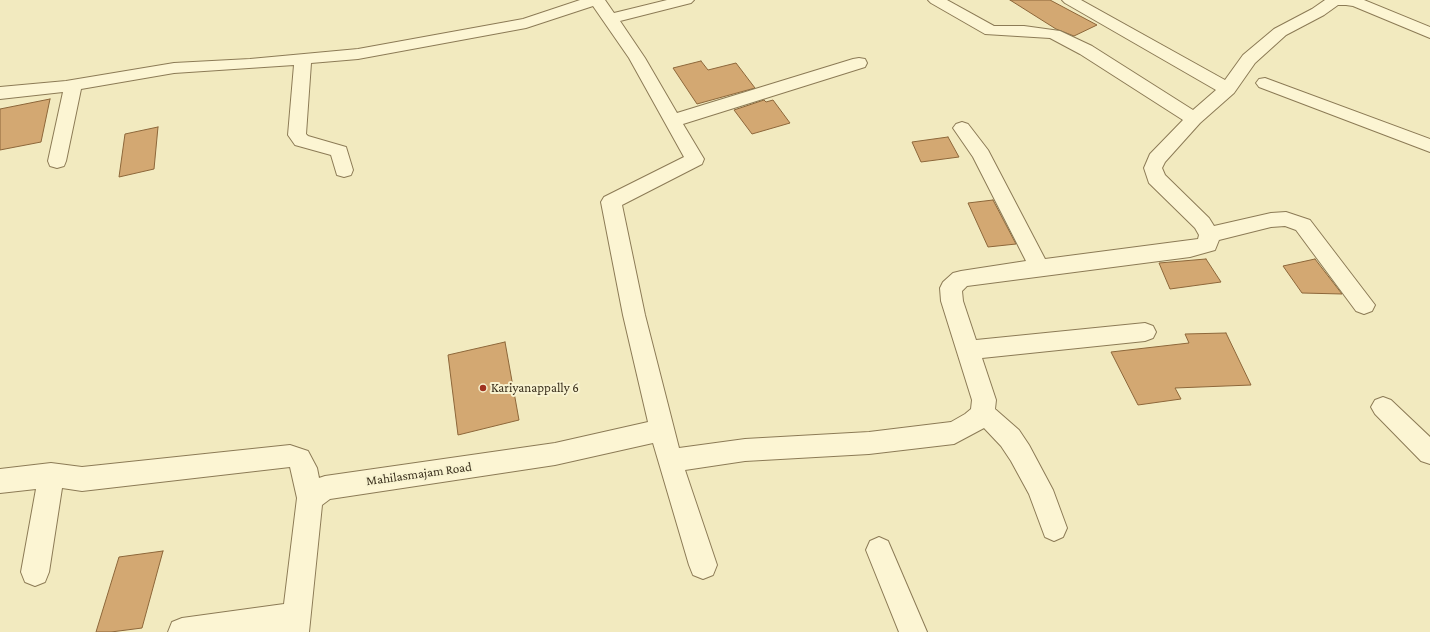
<!DOCTYPE html>
<style>
body{margin:0}
canvas{display:block;background:#f2eabf}
</style>
<canvas width="1430" height="632"></canvas>
<script>
const c = document.querySelector('canvas').getContext('2d');
c.lineJoin = 'round';
function fill(path, color) { c.fillStyle = color; c.fill(path, 'evenodd'); }
const toPath = rows => new Path2D(rows.map(r => 'M' + r).join(''));
function strokePath(path, color, width, dash) { c.strokeStyle = color; c.lineWidth = width; c.lineCap = dash ? 'butt' : 'round'; c.setLineDash(dash || []); c.stroke(path); }
function drawText(font, color, halo, rows, align = 'center') {
  c.font = font + ' "Crimson Pro",serif'; c.lineWidth = 4; c.setLineDash([]); c.textBaseline = 'middle'; c.strokeStyle = halo; c.fillStyle = color; for (const [text, x, y, turn = 0] of rows) {
    c.save(); c.translate(x, y); c.rotate((+turn || 0) * Math.PI / 180); c.textAlign = isNaN(turn) ? turn : align; if (halo) c.strokeText(text, 0, 0); c.fillText(text, 0, 0); c.restore();
  }
}
const building = toPath([
 [1010,0,1050,0,1097,25,1074,36,1056,29,1010,0],
 [701,61,708,70,736,63,755,88,697,104,673,68,701,61],
 [50,99,41,142,0,150,0,109,50,99],
 [764,100,766,102,773,100,790,123,752,134,734,110,764,100],
 [158,127,154,169,119,177,125,134,158,127],
 [948,137,959,157,921,162,912,142,948,137],
 [993,200,1016,244,988,247,968,203,993,200],
 [1206,259,1221,282,1170,289,1159,263,1206,259],
 [1315,259,1342,294,1302,293,1283,266,1315,259],
 [1226,333,1251,385,1175,388,1181,399,1138,405,1111,352,1189,343,1185,334,1226,333],
 [505,342,519,420,458,435,448,355,505,342],
 [163,551,142,628,111,632,96,632,119,557,163,551]
]);
const minor = toPath([
 [580,0,605,0,614,13,667,0,694,0,691,3,620,21,645,58,677,113,853,59,859,58,865,59,867,63,865,67,683,124,704,159,702,164,622,205,645,315,679,448,745,439,869,432,951,422,965,414,971,409,972,400,941,301,940,288,943,282,953,273,961,271,1026,261,973,157,953,128,956,124,962,122,968,124,988,150,1045,259,1198,239,1199,235,1195,228,1149,183,1144,168,1150,154,1183,120,1080,54,1050,38,985,34,931,3,928,0,947,0,994,26,1024,26,1060,31,1092,46,1193,110,1216,90,1065,3,1062,0,1081,0,1225,80,1243,55,1274,29,1312,9,1325,0,1364,0,1430,27,1430,38,1353,6,1346,5,1338,5,1324,15,1286,35,1255,63,1234,93,1200,123,1165,162,1162,168,1165,175,1209,218,1214,226,1271,213,1286,212,1310,220,1375,305,1372,311,1364,314,1356,311,1296,230,1285,226,1271,227,1219,240,1215,250,1190,257,967,286,962,291,963,301,976,340,1145,323,1153,326,1156,332,1153,338,1145,341,982,358,996,400,995,409,1019,430,1029,445,1053,490,1067,528,1063,537,1054,541,1045,537,1029,494,1011,461,1001,446,984,428,954,444,869,454,745,461,685,470,717,565,713,575,703,579,693,575,689,565,653,443,555,465,330,499,322,505,309,632,168,632,172,622,182,618,284,604,297,498,290,467,82,491,62,488,49,572,45,582,35,586,25,582,21,572,36,489,0,493,0,469,51,463,82,467,290,445,308,451,317,468,319,478,325,476,555,443,648,422,623,315,601,202,604,197,684,157,629,58,593,6,526,28,358,59,311,63,306,134,308,136,346,147,353,170,351,175,344,177,337,175,331,155,295,145,288,135,294,65,174,73,81,89,66,161,64,166,57,168,50,166,48,161,63,92,0,99,0,87,66,81,174,63,250,59,358,49,523,19,580,0],
 [1265,78,1430,139,1430,152,1259,87,1256,83,1259,79,1265,78],
 [1383,397,1391,400,1430,437,1430,464,1421,461,1375,414,1371,407,1375,400,1383,397],
 [879,537,888,541,927,632,899,632,866,550,870,541,879,537]
]);
const markers = [
 [483,388,4,"#a03220"]
];
const poiNames = [
 ["Kariyanappally 6",491,388]
];
const streetNames = [
 ["Mahilasmajam Road",419,474,-8]
];
fill(building, '#d3a872');
strokePath(building, '#8d673a', 1);
strokePath(minor, '#8c7b56', 2);
fill(minor, '#fcf5d3');
for (const [x, y, r, color] of markers) { const dot = new Path2D(); dot.arc(x, y, r, 0, 2 * Math.PI); c.fillStyle = color; c.fill(dot); strokePath(dot, '#f8f3d0', 1.5); }
drawText('13px', '#3a2f1c', '#f8f3d0', poiNames, 'left');
drawText('13px', '#3a2f1c', '#f8f3d0', streetNames);
</script>
